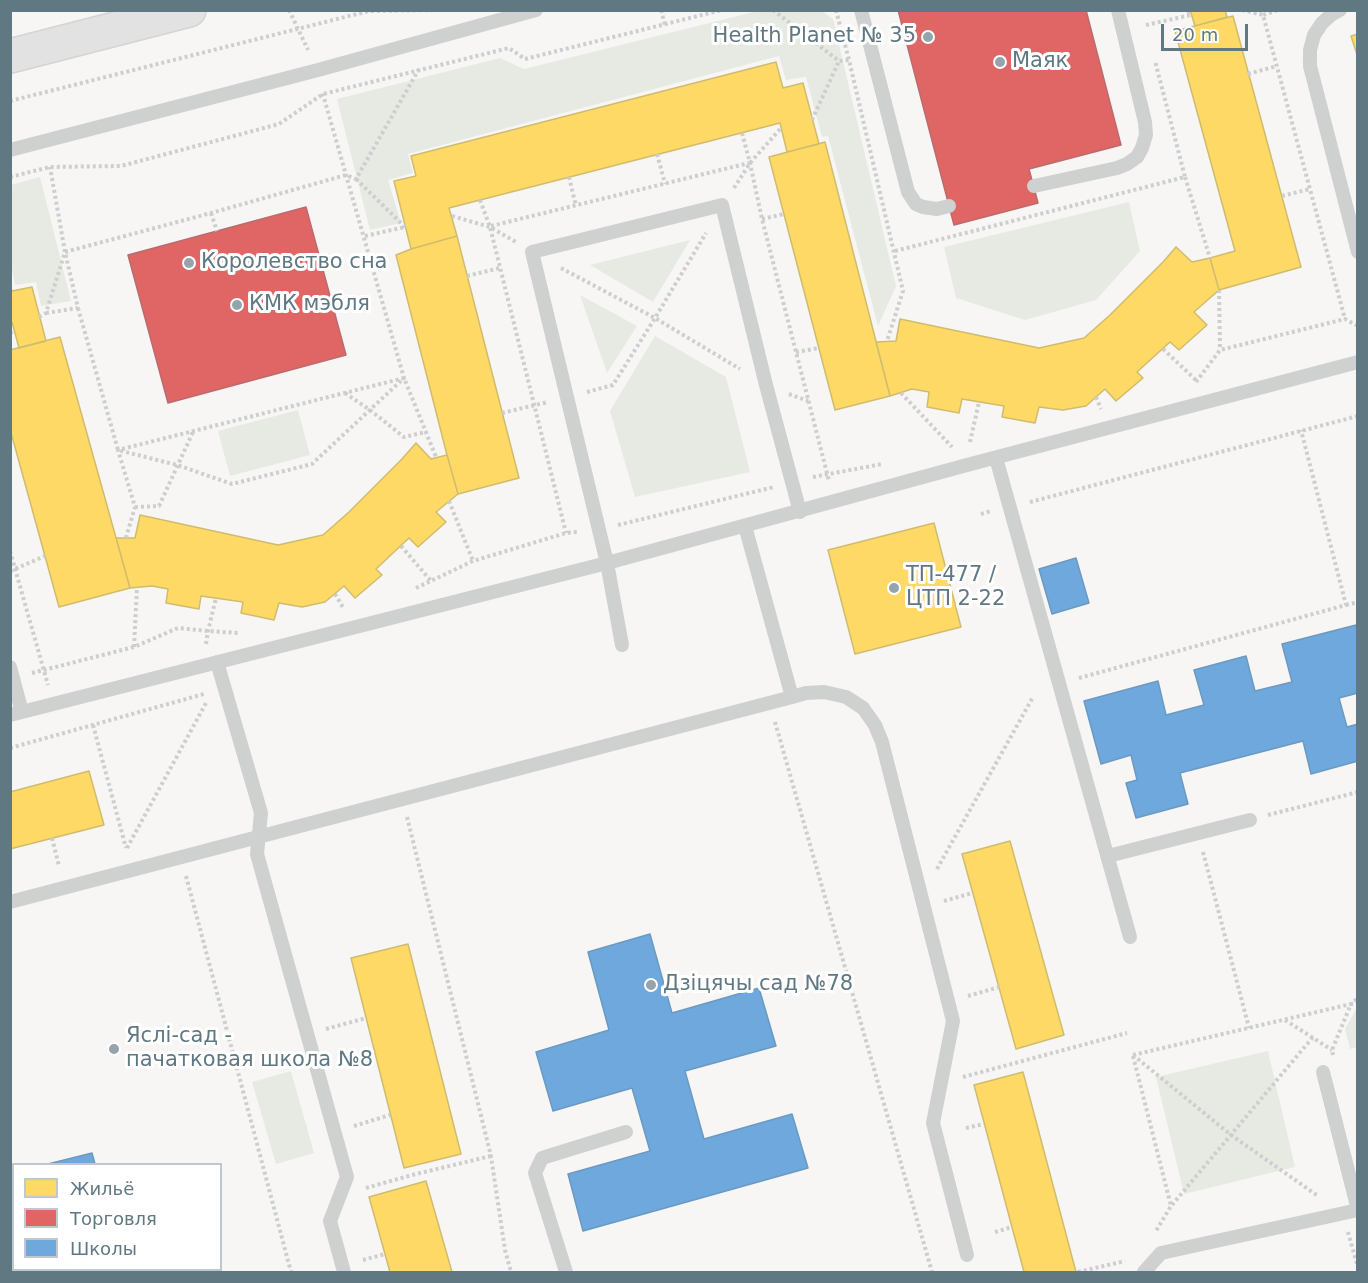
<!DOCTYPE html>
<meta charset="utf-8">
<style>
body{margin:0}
#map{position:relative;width:1368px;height:1283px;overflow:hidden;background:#f7f6f5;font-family:"DejaVu Sans",sans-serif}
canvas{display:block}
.frame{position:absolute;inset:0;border:12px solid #607882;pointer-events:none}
.legend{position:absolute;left:12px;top:1163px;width:210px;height:108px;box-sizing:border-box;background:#fff;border:2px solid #bfc9cd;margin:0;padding:8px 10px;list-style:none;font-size:18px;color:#607882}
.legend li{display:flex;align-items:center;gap:12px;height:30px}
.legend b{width:30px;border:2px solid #bfc9cd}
.scale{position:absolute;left:1161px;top:24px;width:87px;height:27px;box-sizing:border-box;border:3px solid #607882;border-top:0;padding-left:8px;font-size:18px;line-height:21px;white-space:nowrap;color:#607882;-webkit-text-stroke:4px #fff;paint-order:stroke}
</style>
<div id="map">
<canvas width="1368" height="1283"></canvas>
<div class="frame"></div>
<ul class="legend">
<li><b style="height:16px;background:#ffd966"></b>Жильё</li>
<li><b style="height:16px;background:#e06666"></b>Торговля</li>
<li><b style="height:16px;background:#6fa8dc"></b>Школы</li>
</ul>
<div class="scale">20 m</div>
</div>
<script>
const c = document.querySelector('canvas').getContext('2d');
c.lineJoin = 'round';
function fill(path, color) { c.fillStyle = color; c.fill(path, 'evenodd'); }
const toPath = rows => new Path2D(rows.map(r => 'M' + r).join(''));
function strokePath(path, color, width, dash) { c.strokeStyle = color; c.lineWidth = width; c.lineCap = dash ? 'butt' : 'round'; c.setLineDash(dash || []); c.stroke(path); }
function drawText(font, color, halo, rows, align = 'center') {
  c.font = font + ' "DejaVu Sans",sans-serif'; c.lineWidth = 6; c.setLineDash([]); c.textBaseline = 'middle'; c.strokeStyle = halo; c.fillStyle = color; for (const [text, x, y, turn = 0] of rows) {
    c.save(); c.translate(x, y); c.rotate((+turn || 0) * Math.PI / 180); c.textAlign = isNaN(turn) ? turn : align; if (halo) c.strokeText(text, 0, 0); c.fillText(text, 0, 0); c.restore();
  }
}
const green = toPath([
 [758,11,822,11,833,19,896,286,878,326,828,136,822,137,806,77,786,80,779,56,408,154,413,173,388,180,401,223,370,230,337,99,500,58,524,69],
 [40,177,71,301,41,306,36,282,15,285,10,258,11,185],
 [1129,202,1140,251,1096,300,1025,320,956,298,944,247],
 [690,240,653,302,590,265],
 [580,295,637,326,607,373],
 [655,336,726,377,750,472,635,497,610,411],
 [298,410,310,455,230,476,218,431],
 [1356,1009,1357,1009,1357,1047,1350,1049,1345,1029],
 [1268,1051,1295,1167,1184,1194,1156,1077],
 [291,1071,314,1153,276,1164,252,1082]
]);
const homes = toPath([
 [1190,10,1225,10,1227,17,1195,26,1190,10],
 [1233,16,1301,267,1219,290,1210,258,1235,251,1175,31,1233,16],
 [1358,34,1358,58,1351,36,1358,34],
 [776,62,783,88,803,83,819,144,787,152,780,123,449,208,457,236,411,249,394,181,416,176,411,156,776,62],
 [825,142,890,396,835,410,769,157,825,142],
 [457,236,519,478,458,494,447,455,396,255,411,249,457,236],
 [1176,247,1192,262,1210,258,1219,290,1194,312,1207,325,1179,350,1170,342,1137,372,1143,378,1116,401,1105,389,1086,406,1063,410,1039,407,1035,423,1002,417,1004,406,962,399,959,413,927,407,929,392,912,389,890,396,876,342,896,341,900,319,1039,348,1084,338,1110,315,1163,262,1176,247],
 [10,285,12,291,32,287,46,341,19,348,12,322,10,322,10,285],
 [60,337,130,588,59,607,10,429,10,350,60,337],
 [416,443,431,459,447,455,458,494,436,512,446,522,418,547,409,538,376,569,382,575,355,598,344,586,325,602,302,607,279,603,274,620,241,613,243,602,201,596,199,609,166,603,168,589,152,586,130,588,116,538,135,538,140,515,278,545,323,535,349,512,402,459,416,443],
 [934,523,961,627,855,654,828,550,934,523],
 [89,771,104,825,10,849,10,792,89,771],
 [1010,841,1064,1035,1016,1049,962,854,1010,841],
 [408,944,461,1154,404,1168,351,958,408,944],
 [1023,1072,1076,1272,1024,1272,974,1085,1023,1072],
 [426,1181,452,1272,390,1272,369,1197,426,1181]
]);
const shops = toPath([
 [898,10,1086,10,1121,145,1029,169,1038,203,954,225,898,10],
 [306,207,346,355,168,403,128,255,306,207]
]);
const schools = toPath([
 [1076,558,1089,603,1052,614,1039,569,1076,558],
 [1356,625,1358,631,1358,693,1339,698,1347,727,1358,724,1358,761,1311,774,1303,741,1180,773,1188,804,1136,818,1126,783,1137,780,1131,755,1101,764,1084,701,1158,681,1166,715,1204,705,1194,670,1246,656,1255,691,1292,682,1282,644,1356,625],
 [650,934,672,1013,759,988,776,1046,685,1071,704,1139,792,1114,808,1168,583,1231,568,1174,650,1151,632,1088,553,1111,536,1052,609,1030,588,952,650,934],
 [92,1153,95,1164,48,1164,92,1153],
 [10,1209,12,1214,14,1214,14,1268,10,1269,10,1209],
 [20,1270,73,1270,74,1272,21,1272,20,1270]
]);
const path = toPath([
 [289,10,308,50],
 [661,10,665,25],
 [773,10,839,61,849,60,903,291,887,341],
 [836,10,849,60],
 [1242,10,1263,15,1345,319],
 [1260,10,1263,15,1278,10],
 [1146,25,1191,15,1187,10],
 [1248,74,1277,66],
 [10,101,369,11,442,10],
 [812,120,839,61],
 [742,133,750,163,762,219,829,481],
 [657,154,665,184],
 [10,177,50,167,121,166,279,124,323,94,509,48,525,59,722,10],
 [569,177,576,206],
 [1185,177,1210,258],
 [356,179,405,227],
 [734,188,750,163,781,128],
 [1282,196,1310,189],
 [480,200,490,227,566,533],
 [211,213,217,231],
 [452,216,490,227,516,242],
 [762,219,784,214],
 [491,226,749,163],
 [365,236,405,227],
 [895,251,1185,177,1155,61],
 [561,268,655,318,740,369],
 [467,276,500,268],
 [1219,290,1220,350],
 [78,308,118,450,177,465,232,484,312,464,404,378,322,91],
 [46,313,78,308,65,252,211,213,346,175,356,179,419,69],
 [39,317,46,313,65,252,50,167],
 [10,333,14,331],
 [1163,349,1197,381],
 [796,352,819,348],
 [1196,382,1220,350,1345,319,1358,326],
 [587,392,613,385,655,318,706,233],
 [345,393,370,410,404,437,426,432],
 [901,393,952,447],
 [789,394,808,401],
 [1096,397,1101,409],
 [502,413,548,402],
 [970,442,979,402],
 [813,477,882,464],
 [449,501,473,561],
 [1030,502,1358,416],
 [135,507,159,506,193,432],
 [981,514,991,511],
 [618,525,774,487],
 [126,538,135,507,118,450,404,378,436,457],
 [401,546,431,581],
 [10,551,48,685],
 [10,571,45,556],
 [416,588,473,561,566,533,578,532],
 [335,594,344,609],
 [1346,605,1358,602],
 [206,644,208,631,216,598],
 [134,647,137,587],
 [32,673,134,647,178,628,208,631,239,633],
 [1079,678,1346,605,1301,430],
 [775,722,932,1272],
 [93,725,126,848],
 [10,748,204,694],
 [1268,815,1358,792],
 [407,817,491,1156,505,1250,511,1272],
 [52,838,59,866],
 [127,848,206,703],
 [1203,852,1249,1028],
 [937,869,1033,697],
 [186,876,291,1272],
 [944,901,972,893],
 [968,996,999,987],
 [1285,1020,1332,1050],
 [326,1029,366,1018],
 [1133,1055,1231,1135,1318,1196],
 [1133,1055,1351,1004,1358,998],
 [1333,1055,1332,1050,1351,1004,1358,1004],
 [1133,1056,1171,1206,1156,1231],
 [963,1077,1127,1033],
 [354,1126,390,1115],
 [966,1128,984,1124],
 [366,1188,412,1175,491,1156],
 [1172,1205,1313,1037],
 [995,1232,1012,1227],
 [1348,1232,1358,1268],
 [363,1260,385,1254],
 [1078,1272,1125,1261]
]);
const service = toPath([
 [861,10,908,192,916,204,923,207,937,209,949,206],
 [1340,10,1331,15,1322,23,1314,35,1310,50,1310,66,1358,252],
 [10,150,318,70,536,10],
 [1034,186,1117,168,1127,164,1137,157,1142,148,1146,135,1145,122,1118,10],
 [996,458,1130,937],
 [622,645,607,563,532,252,722,205,766,385,800,512],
 [217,662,261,813,257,854,347,1177,330,1221,344,1272],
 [10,667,22,712],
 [792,697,806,693,824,692,846,697,863,708,875,725,882,742,953,1021,933,1123,967,1255],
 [10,715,607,563,967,465,1358,362],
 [1108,856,1250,820],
 [10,902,792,697,745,526],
 [566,1272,535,1173,542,1158,626,1132],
 [1144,1272,1161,1253,1358,1210,1323,1072]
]);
const trunk = toPath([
 [10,56,189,10]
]);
const markers = [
 [928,37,6,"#95a4aa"],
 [1000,62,6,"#95a4aa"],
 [189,263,6,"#95a4aa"],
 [237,305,6,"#95a4aa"],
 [894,588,6,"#95a4aa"],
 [651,985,6,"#95a4aa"],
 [114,1049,6,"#95a4aa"]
];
const poiNames = [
 ["Health Planet № 35",916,37,"right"],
 ["Маяк",1012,62],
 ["Королевство сна",201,263],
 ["КМК мэбля",249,305],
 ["ТП-477 /",906,576],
 ["ЦТП 2-22",906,600],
 ["Дзіцячы сад №78",663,985],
 ["Яслі-сад -",126,1037],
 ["пачатковая школа №8",126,1061]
];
fill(green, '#e7eae3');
fill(homes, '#ffd966');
strokePath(homes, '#cfbc6e', 1.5);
fill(shops, '#e06666');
strokePath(shops, '#ba6b6e', 1.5);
fill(schools, '#6fa8dc');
strokePath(schools, '#6a9ac1', 1.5);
strokePath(trunk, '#d3d4d4', 36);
strokePath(path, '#cccecf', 4, [3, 3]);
strokePath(service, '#cfd0d0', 14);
strokePath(trunk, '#e2e2e2', 33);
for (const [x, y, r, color] of markers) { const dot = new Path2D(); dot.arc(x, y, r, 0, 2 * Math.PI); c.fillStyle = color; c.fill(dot); strokePath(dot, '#fff', 2); }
drawText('21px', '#607882', '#fff', poiNames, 'left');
</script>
